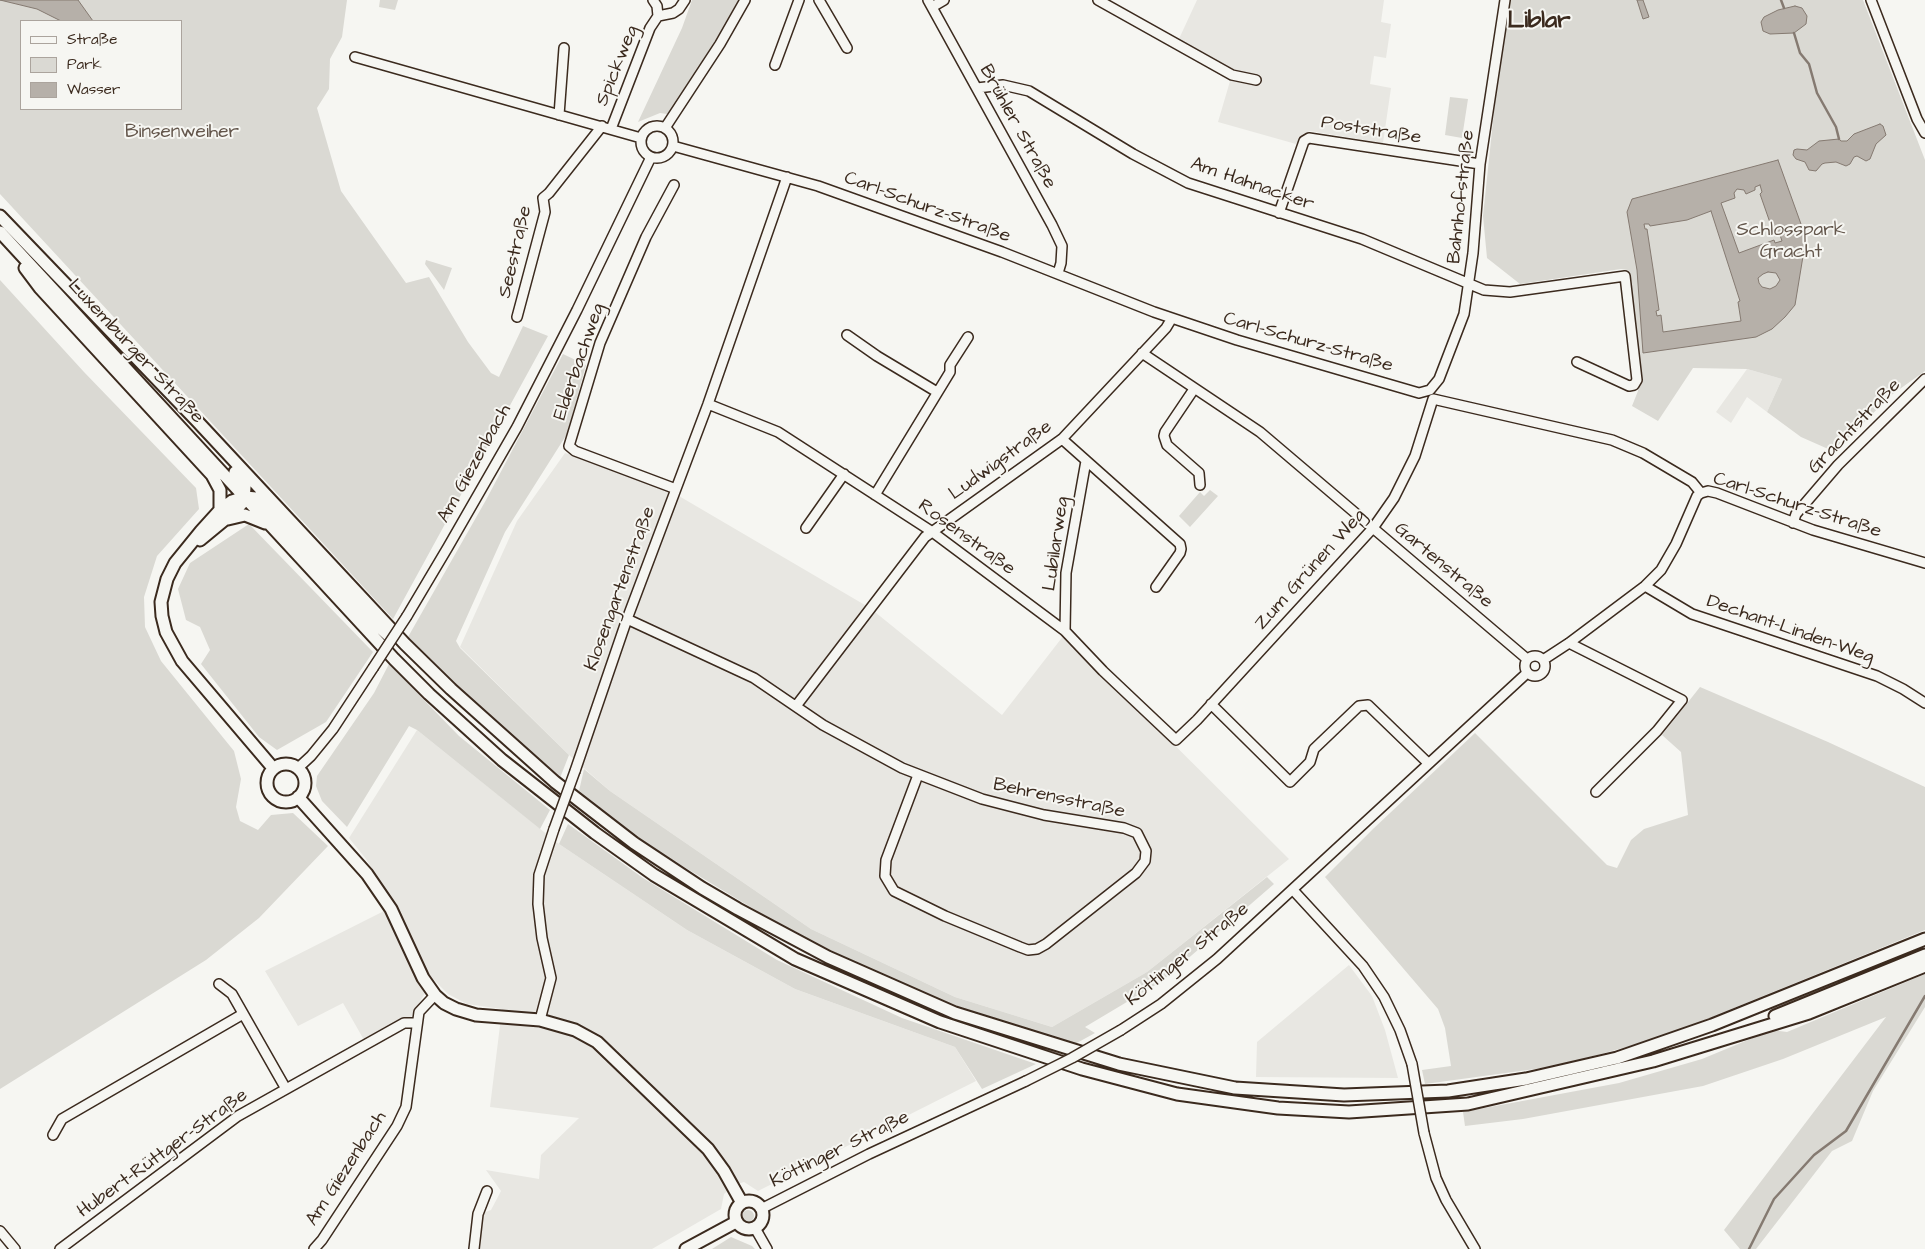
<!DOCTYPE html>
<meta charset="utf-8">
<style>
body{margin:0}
#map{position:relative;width:1925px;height:1249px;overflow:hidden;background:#f6f6f2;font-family:"Architects Daughter",sans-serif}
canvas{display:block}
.legend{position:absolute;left:20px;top:20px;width:162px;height:90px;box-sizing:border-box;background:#f6f6f2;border:1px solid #aba49d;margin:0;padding:6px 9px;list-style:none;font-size:15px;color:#3b2a1e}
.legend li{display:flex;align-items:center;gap:10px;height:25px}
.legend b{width:25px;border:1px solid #aba49d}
</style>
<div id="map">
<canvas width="1925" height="1249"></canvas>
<ul class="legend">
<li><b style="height:6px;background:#f6f6f2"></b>Straße</li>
<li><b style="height:14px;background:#dad9d3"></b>Park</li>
<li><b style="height:14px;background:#b6b0a9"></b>Wasser</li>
</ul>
</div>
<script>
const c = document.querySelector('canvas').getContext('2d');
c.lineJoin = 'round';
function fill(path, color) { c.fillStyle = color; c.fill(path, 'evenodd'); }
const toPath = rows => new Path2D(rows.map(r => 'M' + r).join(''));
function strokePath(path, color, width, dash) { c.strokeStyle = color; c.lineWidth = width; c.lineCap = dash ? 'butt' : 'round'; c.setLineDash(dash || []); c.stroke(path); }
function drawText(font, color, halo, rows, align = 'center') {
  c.font = font + ' "Architects Daughter",sans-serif'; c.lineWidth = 4; c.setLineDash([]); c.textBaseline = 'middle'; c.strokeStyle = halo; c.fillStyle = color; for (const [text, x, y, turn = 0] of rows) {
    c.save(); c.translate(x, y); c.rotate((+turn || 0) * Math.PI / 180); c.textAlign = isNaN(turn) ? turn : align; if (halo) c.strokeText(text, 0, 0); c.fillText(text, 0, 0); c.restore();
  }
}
const built = toPath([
 [1197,0,1384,0,1381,22,1391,24,1386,58,1374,56,1370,84,1391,88,1383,143,1310,131,1303,134,1296,144,1218,122,1233,71,1178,41],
 [1747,369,1782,379,1767,412,1747,397,1731,423,1716,412],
 [565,453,667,489,870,608,1002,715,1064,635,1289,859,1147,972,1052,1027,955,997,811,929,610,791,569,755,460,647,517,521],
 [417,730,559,844,687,930,795,989,955,1047,976,1081,758,1191,744,1182,734,1185,724,1194,721,1209,652,1249,480,1249,483,1213,491,1210,501,1191,486,1170,539,1179,541,1155,579,1118,490,1107,502,1009,467,1004,448,994,433,979,411,1017,400,1019,364,1040,343,1003,298,1026,265,971,382,912,394,904,366,859,349,838],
 [1349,965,1372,996,1385,1030,1398,1078,1256,1077,1257,1042]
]);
const green = toPath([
 [0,0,347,0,342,37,330,59,329,89,317,108,341,191,406,283,429,277,468,342,491,373,499,377,523,326,548,336,393,619,0,194],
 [21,21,181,21,181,109,21,109],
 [380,0,398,0,395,10,379,7],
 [692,0,740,0,679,99,667,114,660,113,638,122,682,28],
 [1510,0,1863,0,1925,160,1925,371,1890,396,1835,452,1801,437,1767,412,1782,379,1747,369,1693,368,1658,421,1632,406,1638,391,1640,361,1628,270,1621,269,1520,284,1487,258,1483,216,1499,64],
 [1450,97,1468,99,1462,138,1445,135],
 [426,260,452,268,444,290,425,264],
 [0,280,84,372,196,488,199,509,157,556,144,597,145,627,161,661,234,751,241,779,236,807,240,821,258,830,271,815,293,813,328,846,259,918,206,960,0,1089],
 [563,354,586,365,567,434,505,532,456,641,460,648,569,755,560,778,447,676,408,637,486,500],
 [1210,490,1218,496,1190,527,1179,516,1200,492,1204,496],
 [249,524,373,652,326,722,277,750,259,737,201,664,210,650,200,627,186,620,178,589,190,563],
 [389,664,459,736,550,810,540,829,417,730,409,726,347,827,322,801,316,786,317,776,374,693],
 [1700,687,1828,742,1925,787,1925,930,1663,1037,1557,1066,1425,1084,1422,1070,1451,1066,1445,1028,1438,1009,1325,877,1373,829,1475,733,1607,865,1617,868,1631,840,1644,829,1688,815,1681,752,1662,735],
 [584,769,610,791,811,929,955,997,1052,1027,1147,972,1267,877,1274,884,1162,981,1085,1027,1095,1033,1075,1044,960,1008,861,966,762,914,651,847,579,791],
 [568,824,643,878,777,960,902,1018,1036,1064,982,1089,955,1047,795,989,687,930,559,844],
 [1925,974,1925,1007,1873,1091,1852,1141,1832,1151,1756,1249,1740,1249,1724,1230,1886,1017,1783,1059,1703,1086,1523,1119,1465,1126,1463,1112,1619,1083,1702,1059,1772,1030,1787,1032],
 '742 1216a6 6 0 1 1 12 0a6 6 0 1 1-12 0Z',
 [731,1237,752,1246,755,1249,712,1249]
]);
const water = toPath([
 [0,0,78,0,93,21,61,21,37,9,0,0],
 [1637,0,1643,0,1649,17,1643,19,1637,0],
 [1795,6,1802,8,1807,16,1806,24,1794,33,1770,34,1763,31,1761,22,1764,17,1778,10,1795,6],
 [1880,124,1883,126,1886,135,1876,144,1870,159,1866,161,1857,156,1854,157,1850,164,1846,166,1836,162,1825,163,1822,164,1816,171,1809,170,1805,162,1796,159,1793,155,1794,150,1797,149,1807,150,1819,141,1839,139,1841,141,1847,141,1854,134,1880,124],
 [1778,160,1806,238,1795,305,1785,317,1772,329,1756,337,1643,353,1637,270,1627,212,1632,199,1778,160],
 [1760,185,1762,192,1760,194,1774,234,1779,232,1782,241,1775,243,1774,240,1739,253,1721,203,1735,198,1734,193,1737,189,1744,190,1746,194,1755,190,1755,187,1760,185],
 [1711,211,1740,301,1738,302,1741,321,1663,332,1661,315,1657,316,1656,311,1659,310,1654,275,1647,229,1645,229,1644,224,1649,224,1650,226,1687,220,1711,211],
 [1768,272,1776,273,1780,280,1776,286,1770,289,1762,287,1759,283,1758,278,1763,274,1768,272]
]);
const stream = toPath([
 [1781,0,1784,8],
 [1794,33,1800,53,1809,64,1817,93,1836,127,1839,139],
 [1749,1249,1774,1199,1814,1155,1846,1131,1925,996]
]);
const minor = toPath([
 [653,0,657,6,658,16],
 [819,0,847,48],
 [928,0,1052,225,1062,246,1061,263,1058,273],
 [1098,0,1232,75,1256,80],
 [1871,0,1917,119,1925,133],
 [932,7,944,0],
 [355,57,641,138],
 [775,65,799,0],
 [977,88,1003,85,1029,91,1133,154,1188,183,1362,239,1484,290,1510,292,1625,276,1637,380,1634,385,1629,386,1577,362],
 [559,115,564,48],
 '641 142a16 16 0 1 1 32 0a16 16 0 1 1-32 0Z',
 [665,128,720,44,745,0],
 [611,129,650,28,658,16,673,13,679,9,685,0],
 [673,146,818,186,1002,252,1154,312,1237,340,1419,393,1430,390],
 [674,185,646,237,600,343,569,446,575,451,676,489],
 [1279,213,1304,141,1309,138,1480,164],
 [517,317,545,212,543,198,549,193,602,126],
 [847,335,877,356,937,392],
 [1142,353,1260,432,1527,659],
 [1194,389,1165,432,1164,436,1167,445,1199,473,1200,485],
 [1430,390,1439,379,1464,314,1473,253,1480,164,1505,0],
 [1433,399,1612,440,1643,453,1692,482,1701,493],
 [708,404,778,432,931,531,1065,631,1103,671,1176,740,1197,720,1373,528,1394,498,1415,456,1433,399],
 [1062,439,1180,544,1181,549,1180,553,1156,587],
 [1701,493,1708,491,1717,493,1813,530,1925,563],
 [875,495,950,372,950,365,968,337],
 [1793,523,1796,514,1838,465,1925,379],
 [806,528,844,474],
 [1645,586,1692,614,1877,676,1903,689,1925,703],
 [407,616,448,547,517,427,577,310,651,157],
 [627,619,754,678,823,725,902,768,982,799,1044,815,1124,828,1137,833,1146,851,1145,861,1136,873,1046,944,1037,949,1028,950,1020,947,945,916,894,891,885,876,886,860,918,775],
 [1065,631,1066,573,1086,461],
 [1569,643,1682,700,1657,731,1596,792],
 '1525 666a10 10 0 1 1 20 0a10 10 0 1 1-20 0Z',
 [1543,660,1569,643,1645,586,1661,570,1676,544,1697,496,1701,493],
 [1211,704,1290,782,1310,762,1314,749,1359,706,1368,705,1428,763],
 [796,706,925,537,1062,439,1166,328,1172,318],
 [298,768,311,756,333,729,373,668],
 [575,771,627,619,708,404,787,177],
 [1293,890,1363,966,1384,997,1400,1030,1412,1064],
 [219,984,232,994,286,1089],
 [540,1020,551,978,542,938,538,904,539,875,554,829],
 [1121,1030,1161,1004,1217,959,1527,673],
 [1424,1133,1436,1178,1446,1200,1475,1249],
 [53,1135,62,1119,243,1014],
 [761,1209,869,1154,1026,1081],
 [755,1228,767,1249],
 [0,1231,15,1249],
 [60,1249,238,1116,404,1023,417,1023],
 [314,1249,322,1240,397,1126,406,1107,419,1012,435,995],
 [474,1249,478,1214,487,1191]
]);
const major = toPath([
 [0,216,197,421,405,644,451,689,555,782,634,843,702,888,738,909,828,957,955,1013,1119,1064,1235,1088,1344,1095,1448,1091,1526,1079,1617,1058,1712,1025,1925,939],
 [0,232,394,659,429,694,502,760,595,833,654,875,795,959,940,1022,1082,1069,1177,1094,1278,1108,1349,1112,1468,1104,1653,1061,1809,1013,1925,966],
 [25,268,40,288,212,475,220,490,220,510],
 [228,519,245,515,265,523],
 [200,540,234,512,244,501,245,487,235,472],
 '267 783a19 19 0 1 1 38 0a19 19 0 1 1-38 0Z',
 [273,768,182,661,166,632,162,616,161,602,167,579,175,563,201,531,220,510,232,501,245,497,256,498,367,616,391,638],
 [298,797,367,874,391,909,423,978,435,995,444,1003,456,1009,476,1015,540,1020,575,1030,597,1042,708,1149,724,1171,742,1203],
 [1775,1016,1925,955],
 '735 1215a14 14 0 1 1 28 0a14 14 0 1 1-28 0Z',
 [686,1249,736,1222]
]);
const minorBridge = toPath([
 [373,668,407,616],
 [554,829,575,771],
 [1412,1064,1424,1133],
 [1026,1081,1072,1058,1121,1030]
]);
const streetNames = [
 ["Spickweg",618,66,-68],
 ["Brühler Straße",1017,127,61],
 ["Poststraße",1371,131,9],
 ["Am Hahnacker",1252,185,19],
 ["Bahnhofstraße",1462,197,-84],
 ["Carl-Schurz-Straße",927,208,20],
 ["Seestraße",516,252,-77],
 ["Carl-Schurz-Straße",1308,343,16],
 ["Luxemburger Straße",135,352,47],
 ["Elderbachweg",580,362,-71],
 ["Grachtstraße",1855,427,-46],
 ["Ludwigstraße",1001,461,-36],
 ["Am Giezenbach",475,464,-61],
 ["Carl-Schurz-Straße",1797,506,18],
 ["Rosenstraße",966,538,36],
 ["Lubilarweg",1057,544,-82],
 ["Gartenstraße",1443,566,40],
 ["Zum Grünen Weg",1311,570,-48],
 ["Klosengartenstraße",621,589,-70],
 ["Dechant-Linden-Weg",1790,630,19],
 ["Behrensstraße",1059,799,12],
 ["Köttinger Straße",1188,955,-39],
 ["Köttinger Straße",840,1150,-26],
 ["Hubert-Rüttger-Straße",163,1154,-36],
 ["Am Giezenbach",347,1169,-57]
];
const parkNames = [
 ["Binsenweiher",182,133],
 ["Schlosspark",1791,231],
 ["Gracht",1791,253]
];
const districtNames = [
 ["Liblar",1539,22]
];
fill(built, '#e8e7e2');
fill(green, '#dad9d3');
fill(water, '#b6b0a9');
strokePath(water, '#857a71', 1);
strokePath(stream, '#857a71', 2.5);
strokePath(minor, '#3b2a1e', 12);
strokePath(major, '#3b2a1e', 15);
strokePath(minor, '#f6f6f2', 9);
strokePath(major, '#f6f6f2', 11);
strokePath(minorBridge, '#3b2a1e', 12, []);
strokePath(minorBridge, '#f6f6f2', 9);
drawText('19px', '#3b2a1e', '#f6f6f2', streetNames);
drawText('19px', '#63564b', '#f6f6f2', parkNames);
drawText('bold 24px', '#3b2a1e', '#f6f6f2', districtNames);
</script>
